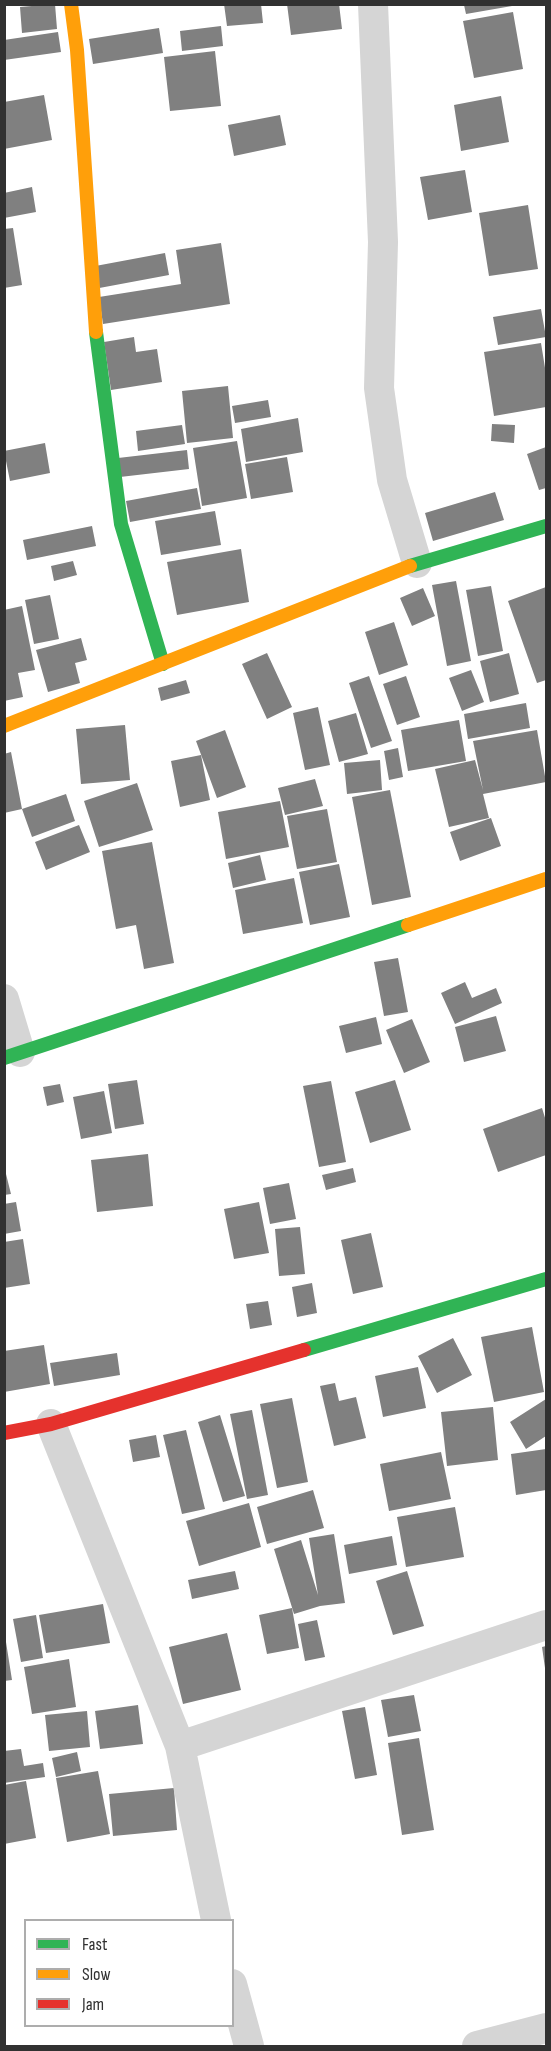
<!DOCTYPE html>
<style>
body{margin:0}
#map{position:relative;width:551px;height:2051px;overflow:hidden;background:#fff;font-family:"Sofia Sans Condensed",sans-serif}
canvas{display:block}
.frame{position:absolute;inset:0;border:6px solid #313131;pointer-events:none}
.legend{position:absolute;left:24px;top:1919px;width:210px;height:108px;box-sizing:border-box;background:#fff;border:2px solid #adadad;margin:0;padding:8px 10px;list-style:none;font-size:18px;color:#313131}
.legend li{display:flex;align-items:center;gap:12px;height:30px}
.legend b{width:30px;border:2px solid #adadad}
</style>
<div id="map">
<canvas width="551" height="2051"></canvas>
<div class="frame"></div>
<ul class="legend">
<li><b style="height:8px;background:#30b455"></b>Fast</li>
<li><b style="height:8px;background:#ff9f0a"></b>Slow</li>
<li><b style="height:8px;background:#e5322d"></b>Jam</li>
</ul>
</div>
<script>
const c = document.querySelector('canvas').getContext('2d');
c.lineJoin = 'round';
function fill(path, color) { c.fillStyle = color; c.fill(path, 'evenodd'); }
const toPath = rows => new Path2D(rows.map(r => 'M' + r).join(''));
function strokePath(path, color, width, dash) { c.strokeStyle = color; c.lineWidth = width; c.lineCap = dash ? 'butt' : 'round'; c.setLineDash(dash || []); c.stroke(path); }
const building = toPath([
 [55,4,57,29,22,33,20,7],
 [224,4,261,4,263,23,227,26],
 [287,4,339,4,342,29,291,35],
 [464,5,511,5,512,6,466,14],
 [513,12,523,69,474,78,463,21],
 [221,26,223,46,182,51,180,31],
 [159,28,163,53,93,64,89,39],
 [58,32,61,52,4,60,4,40],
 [215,51,221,106,170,111,164,57],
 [44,95,52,140,4,149,4,102],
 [501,96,509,142,461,151,454,105],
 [280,115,286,145,234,156,228,125],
 [465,170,472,212,428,220,420,177],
 [32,187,36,212,4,218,4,193],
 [528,205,538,269,489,276,479,213],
 [13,228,22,285,4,288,4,229],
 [221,243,230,304,103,324,99,297,181,284,176,250],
 [165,253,169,275,94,289,90,267],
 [541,309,546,337,498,345,493,317],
 [134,337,136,352,157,349,162,382,111,390,104,342],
 [541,343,546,374,546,407,494,416,484,352],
 [228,386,233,438,187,443,182,391],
 [268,400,271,417,235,423,232,406],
 [298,418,303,452,246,462,241,429],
 [492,424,515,425,514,443,491,441],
 [182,425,185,444,138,451,136,431],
 [237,441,247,498,202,506,193,448],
 [45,443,50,473,10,481,4,451],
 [546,447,546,488,539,490,527,454],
 [187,450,189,469,120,477,118,458],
 [287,457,293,492,251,499,245,464],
 [197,488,201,509,130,522,126,501],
 [495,492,504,520,433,541,425,513],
 [215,511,221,545,161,555,155,521],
 [92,526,96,546,27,560,23,540],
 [241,549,249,602,177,615,167,562],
 [73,561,77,575,54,581,51,566],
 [456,581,471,661,447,666,432,585],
 [491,586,503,651,478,656,466,590],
 [546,587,546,680,537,683,508,601],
 [423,588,435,616,412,626,400,598],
 [50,595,59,639,34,644,25,600],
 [22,606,35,670,18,673,23,697,4,701,4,610],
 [394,622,408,665,379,675,365,632],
 [81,638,87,660,75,663,80,683,48,692,36,650],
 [267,653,292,707,267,719,242,664],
 [509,653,519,694,490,702,480,661],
 [471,670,484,702,462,711,449,678],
 [369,676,392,741,371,748,349,683],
 [406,676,420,717,397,725,383,684],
 [186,680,190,693,161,701,158,688],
 [526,703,530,728,468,739,464,714],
 [318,707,330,765,305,770,293,713],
 [356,713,368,754,339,762,328,721],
 [459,720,466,761,408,771,401,730],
 [125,725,130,780,81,784,76,729],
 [225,730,246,787,217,798,196,741],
 [537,730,546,782,483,794,489,818,449,827,435,769,475,760,483,790,473,741],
 [398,748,403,777,389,780,384,751],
 [11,752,22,809,4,813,4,754],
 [201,755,210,800,180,807,171,761],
 [380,760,382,790,347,794,344,763],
 [315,779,323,806,285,815,278,788],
 [137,783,153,830,99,847,84,801],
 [390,790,411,897,372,905,352,797],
 [66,794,75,821,32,837,22,809],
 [280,801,289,847,226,859,218,812],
 [327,809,337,862,297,869,287,816],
 [491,818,501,846,460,861,450,832],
 [79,825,90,852,46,870,35,842],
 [152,842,174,963,144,969,136,925,116,929,102,851],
 [260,855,266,880,233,888,228,863],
 [339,864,350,917,310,925,299,872],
 [294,878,303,923,243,934,235,890],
 [398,958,408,1012,384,1016,374,962],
 [465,982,472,998,496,988,502,1003,455,1024,441,993],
 [496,1016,506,1051,464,1062,455,1027],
 [376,1017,382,1044,346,1053,339,1026],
 [412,1019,430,1062,404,1073,386,1030],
 [137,1080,144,1124,115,1129,108,1084],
 [395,1080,411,1130,370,1143,355,1092],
 [331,1081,346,1162,319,1167,303,1086],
 [60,1084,64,1102,47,1106,43,1087],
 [104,1091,112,1133,81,1139,73,1097],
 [542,1108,546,1121,546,1155,498,1172,483,1129],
 [148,1154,153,1206,97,1212,91,1160],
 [4,1166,11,1194,4,1195],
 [353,1168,356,1182,326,1190,322,1175],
 [289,1183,296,1219,270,1224,263,1188],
 [16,1202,21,1231,4,1234,4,1204],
 [259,1202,269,1253,234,1259,224,1209],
 [300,1227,305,1274,279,1276,275,1229],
 [371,1233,383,1287,353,1294,341,1240],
 [23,1239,30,1284,4,1288,4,1242],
 [312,1283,317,1313,297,1317,292,1287],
 [268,1301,272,1325,250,1329,246,1304],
 [532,1327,544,1392,494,1402,481,1337],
 [453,1338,472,1375,437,1393,418,1356],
 [44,1345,50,1384,4,1392,4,1351],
 [117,1353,120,1375,54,1386,50,1363],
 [418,1367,426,1408,383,1417,375,1376],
 [335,1383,339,1401,356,1397,366,1438,334,1446,320,1386],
 [292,1398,308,1482,277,1488,260,1404],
 [546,1399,546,1436,526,1449,510,1422],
 [493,1407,498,1460,447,1466,441,1412],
 [252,1410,268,1495,247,1499,230,1414],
 [220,1415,245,1496,223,1502,198,1422],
 [186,1430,205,1509,182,1514,163,1435],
 [156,1435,160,1457,133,1462,129,1440],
 [546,1449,546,1490,516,1495,511,1454],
 [441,1452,451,1499,389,1511,380,1464],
 [313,1490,324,1528,267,1544,257,1507],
 [249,1503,261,1547,199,1566,186,1521],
 [455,1507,464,1557,406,1567,397,1517],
 [334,1534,345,1603,320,1606,294,1614,274,1549,301,1540,318,1595,309,1538],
 [392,1536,397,1565,349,1574,344,1545],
 [235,1571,239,1589,192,1599,188,1580],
 [407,1571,424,1626,393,1635,376,1581],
 [103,1604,110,1643,46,1653,39,1615],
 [292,1608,299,1648,267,1654,259,1615],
 [36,1615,43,1658,21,1662,13,1619],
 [317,1620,325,1657,305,1661,298,1624],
 [227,1633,241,1690,183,1704,169,1647],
 [6,1642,12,1680,4,1681,4,1643],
 [546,1646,546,1668,545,1668,542,1647],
 [69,1659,76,1707,32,1714,24,1667],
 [414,1695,421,1731,388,1737,381,1700],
 [138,1705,143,1744,100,1749,95,1711],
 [365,1707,377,1775,355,1779,342,1711],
 [87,1711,90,1747,49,1751,45,1715],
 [419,1738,434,1830,402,1835,388,1743],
 [21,1749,24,1766,43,1763,45,1777,4,1783,4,1751],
 [77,1752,81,1771,56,1777,52,1758],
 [98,1771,110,1834,67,1842,56,1778],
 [26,1781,36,1838,4,1844,4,1785],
 [174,1788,177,1830,113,1836,109,1794]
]);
const street = toPath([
 [373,4,383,242,379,388,392,480,417,563],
 [4,999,20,1052],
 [51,1424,180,1746,216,1920],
 [180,1746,546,1625],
 [232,1984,249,2046],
 [477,2046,546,2028]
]);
const fast = toPath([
 [96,332,121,524,163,664],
 [410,566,546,526],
 [4,1058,408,925],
 [304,1350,546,1279]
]);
const slow = toPath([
 [71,4,77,50,96,332],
 [4,726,410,566],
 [408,925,546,879]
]);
const jam = toPath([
 [4,1433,51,1424,304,1350]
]);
fill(building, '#808080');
strokePath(street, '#d5d5d5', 30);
strokePath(fast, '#30b455', 14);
strokePath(slow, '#ff9f0a', 14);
strokePath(jam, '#e5322d', 14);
</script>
